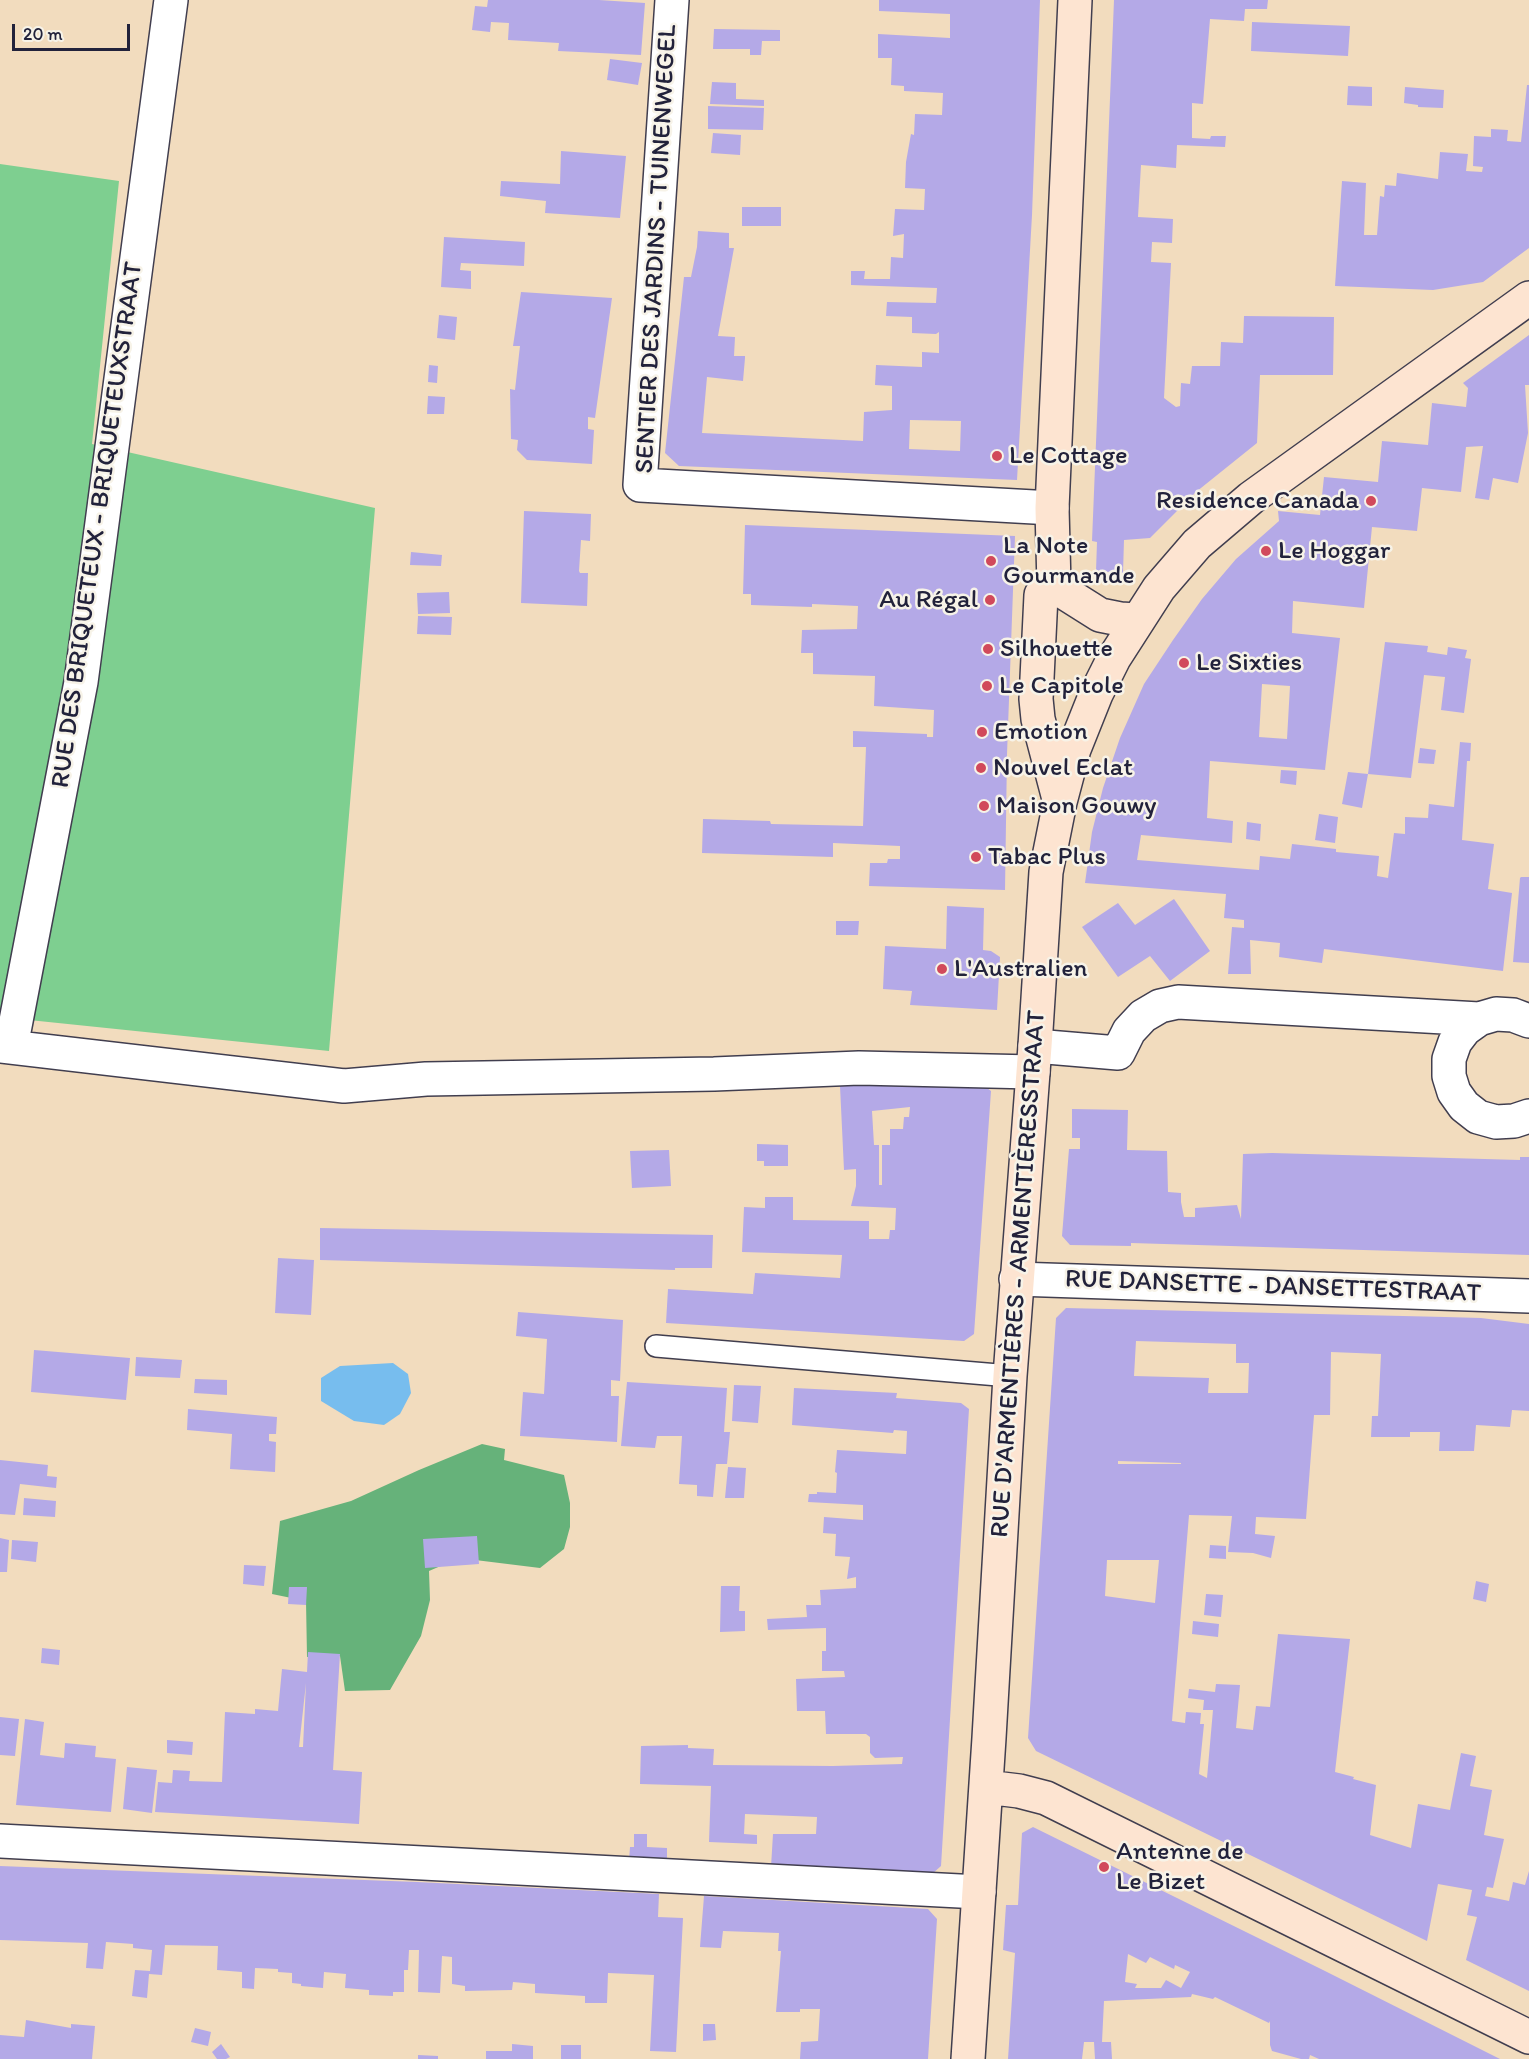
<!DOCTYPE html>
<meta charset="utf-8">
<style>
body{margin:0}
#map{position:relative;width:1529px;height:2059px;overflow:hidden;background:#f2dcbe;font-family:Itim,sans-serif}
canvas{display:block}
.scale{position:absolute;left:12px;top:24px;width:118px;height:27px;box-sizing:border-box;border:3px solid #22223b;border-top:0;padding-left:8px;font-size:18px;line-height:21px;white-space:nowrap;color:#22223b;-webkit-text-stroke:4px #f7f3e8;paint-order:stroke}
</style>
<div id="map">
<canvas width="1529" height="2059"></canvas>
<div class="scale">20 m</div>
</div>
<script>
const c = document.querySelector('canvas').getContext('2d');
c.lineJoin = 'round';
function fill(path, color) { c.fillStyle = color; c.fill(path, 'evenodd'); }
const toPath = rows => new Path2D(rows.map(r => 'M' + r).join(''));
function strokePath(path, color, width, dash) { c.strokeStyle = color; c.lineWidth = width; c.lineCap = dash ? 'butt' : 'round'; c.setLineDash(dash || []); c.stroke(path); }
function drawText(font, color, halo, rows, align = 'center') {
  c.font = font + ' Itim,sans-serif'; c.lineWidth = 5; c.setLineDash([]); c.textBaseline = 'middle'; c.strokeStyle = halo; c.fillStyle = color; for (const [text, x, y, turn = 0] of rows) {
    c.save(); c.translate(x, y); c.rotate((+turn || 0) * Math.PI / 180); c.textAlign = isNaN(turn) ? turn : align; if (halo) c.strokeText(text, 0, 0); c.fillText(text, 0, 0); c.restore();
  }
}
const green = toPath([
 [0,164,119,181,92,444,375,508,329,1051,0,1017]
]);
const forest = toPath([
 [482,1444,505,1449,504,1460,564,1475,570,1503,570,1527,564,1549,540,1568,459,1558,429,1571,430,1600,421,1636,390,1690,345,1691,340,1656,307,1657,306,1601,272,1594,280,1521,351,1501,419,1470]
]);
const water = toPath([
 [393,1363,408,1374,411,1393,400,1414,384,1425,354,1421,321,1401,321,1378,340,1366]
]);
const building = toPath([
 [488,0,599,0,645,3,641,55,558,51,559,43,508,40,509,23,491,22,490,32,472,30,475,6,487,7],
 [879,0,1040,0,1032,215,1017,480,679,466,665,453,684,277,691,277,697,247,698,231,729,233,729,248,734,248,718,336,735,337,734,356,745,356,745,358,743,381,707,377,702,433,863,441,864,412,892,410,892,386,875,385,876,365,922,367,922,352,939,353,939,332,936,334,912,333,912,317,886,316,887,302,936,303,937,288,851,285,851,271,865,271,864,279,890,279,891,257,903,258,904,234,893,236,895,209,924,210,925,189,905,188,906,162,911,134,914,135,915,114,942,115,943,93,904,91,904,86,891,85,892,58,878,58,878,34,950,38,950,14,879,11],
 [910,420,961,421,960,451,909,449],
 [1114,0,1268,0,1267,9,1245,9,1244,21,1210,19,1203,104,1192,103,1192,138,1210,139,1211,136,1226,136,1225,147,1177,145,1176,168,1141,165,1138,217,1173,219,1172,243,1152,242,1151,262,1171,263,1164,398,1176,407,1180,406,1181,383,1190,384,1192,366,1220,366,1221,342,1243,343,1244,316,1334,317,1333,375,1260,375,1257,443,1196,492,1150,538,1124,540,1123,573,1096,571,1097,542,1092,541],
 [1252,22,1350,26,1348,56,1251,51],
 [714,29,780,30,780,41,762,41,761,55,750,55,750,49,713,49],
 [610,59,642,63,638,85,607,80],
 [712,82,736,83,736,99,764,100,764,106,710,104],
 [1527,85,1529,85,1529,248,1483,282,1433,290,1335,286,1342,181,1366,183,1364,235,1377,235,1380,196,1384,197,1385,185,1396,186,1397,173,1438,179,1440,152,1468,154,1466,171,1482,172,1483,167,1473,166,1474,136,1491,137,1491,129,1508,130,1507,141,1521,142],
 [1348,86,1372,87,1372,106,1347,105],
 [1405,87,1444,90,1443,108,1418,107,1418,105,1404,103],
 [708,106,764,108,763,130,708,129],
 [713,133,741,135,740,155,711,153],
 [561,151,626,156,620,218,545,213,546,201,500,196,501,181,560,184],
 [742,207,781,207,781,226,742,226],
 [444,237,525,242,524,266,461,263,460,270,471,271,471,289,441,287],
 [521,292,612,298,595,418,588,417,588,429,594,430,592,464,527,460,517,450,518,440,511,439,510,389,515,390,520,346,513,346],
 [439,315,457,317,455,340,437,338],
 [1529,335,1529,385,1525,385,1528,433,1518,483,1493,478,1489,500,1475,498,1483,446,1466,447,1461,492,1422,488,1417,531,1372,527,1364,608,1293,601,1292,633,1340,638,1325,770,1210,761,1207,818,1233,821,1232,843,1141,835,1137,860,1259,870,1260,856,1290,859,1292,844,1336,849,1336,852,1379,856,1377,876,1388,878,1394,833,1405,834,1405,817,1428,818,1429,804,1454,807,1460,742,1471,743,1470,761,1467,761,1462,840,1494,844,1488,889,1512,893,1503,971,1324,949,1322,963,1279,957,1280,943,1250,940,1251,974,1228,974,1232,927,1244,928,1244,920,1224,918,1226,894,1085,883,1092,832,1103,788,1120,738,1144,684,1173,640,1202,599,1236,559,1279,521,1278,511,1320,515,1324,477,1378,482,1382,441,1428,445,1432,403,1466,407,1468,388,1463,383],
 [1262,684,1290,686,1287,739,1259,737],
 [429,365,438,366,437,383,428,382],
 [428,396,445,397,444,414,427,414],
 [524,511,591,514,590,541,581,540,579,571,580,573,588,573,587,606,521,603],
 [745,525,1015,536,1007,754,1005,890,869,886,870,863,887,863,888,859,900,859,900,846,833,843,833,857,702,853,703,819,770,821,771,824,863,826,866,747,853,747,853,731,927,734,927,737,933,737,934,710,874,706,875,676,813,674,813,653,801,653,802,630,857,629,858,606,812,604,812,607,751,605,751,594,743,594],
 [411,552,442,555,441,566,410,565],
 [449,592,450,613,418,614,417,593],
 [418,616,452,617,451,635,417,634],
 [1385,642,1428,646,1427,652,1447,655,1448,647,1467,650,1465,658,1471,659,1464,713,1441,710,1445,677,1424,675,1411,778,1368,774],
 [1420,748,1436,750,1434,764,1418,763],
 [1281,770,1297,771,1296,785,1280,783],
 [1348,772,1368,774,1362,808,1342,804],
 [1319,814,1338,817,1335,843,1315,840],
 [1247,822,1261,824,1260,841,1246,839],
 [1521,877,1529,877,1529,963,1513,962,1520,878],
 [1174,899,1210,951,1170,981,1150,956,1118,977,1082,927,1118,903,1135,925],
 [947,906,984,908,983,950,991,951,1000,957,997,1010,910,1005,912,991,883,989,885,946,946,949],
 [836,921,859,921,858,935,836,935],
 [895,1083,983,1085,991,1091,974,1334,964,1341,666,1323,668,1289,753,1294,755,1273,840,1278,842,1255,742,1252,744,1207,765,1208,765,1197,793,1197,793,1220,869,1221,869,1239,889,1239,890,1230,895,1230,896,1208,851,1206,856,1186,856,1169,844,1170,840,1086],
 [910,1107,909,1117,904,1117,903,1129,890,1129,890,1145,882,1145,882,1185,879,1185,879,1145,874,1145,872,1111],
 [1072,1109,1128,1110,1127,1150,1167,1151,1168,1192,1181,1193,1181,1202,1184,1217,1195,1217,1195,1208,1237,1205,1241,1219,1243,1154,1272,1153,1520,1160,1520,1157,1529,1157,1529,1255,1131,1243,1131,1246,1070,1245,1062,1236,1069,1149,1080,1149,1080,1138,1072,1138],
 [757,1144,788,1145,788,1166,764,1166,764,1161,757,1161],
 [669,1150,671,1186,632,1188,630,1151],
 [320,1228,713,1235,712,1268,675,1268,675,1270,320,1260],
 [278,1258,314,1260,311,1315,275,1313],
 [1066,1308,1445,1317,1481,1318,1529,1324,1529,1411,1512,1410,1510,1427,1476,1425,1474,1451,1439,1451,1440,1432,1410,1432,1410,1437,1371,1437,1372,1416,1378,1416,1381,1354,1331,1352,1330,1415,1314,1415,1306,1519,1256,1517,1255,1534,1275,1536,1271,1558,1253,1553,1228,1552,1232,1516,1189,1515,1172,1721,1185,1723,1186,1712,1201,1713,1200,1724,1204,1724,1199,1774,1207,1778,1213,1710,1203,1710,1204,1700,1188,1698,1189,1689,1215,1692,1216,1684,1240,1685,1236,1728,1253,1730,1256,1706,1270,1707,1278,1634,1350,1639,1335,1772,1354,1777,1353,1779,1376,1785,1370,1835,1411,1848,1418,1804,1450,1810,1461,1753,1476,1756,1470,1786,1492,1790,1484,1835,1504,1839,1493,1888,1487,1887,1485,1896,1509,1901,1513,1882,1525,1885,1529,1871,1529,1991,1466,1960,1477,1917,1467,1915,1472,1890,1438,1884,1427,1941,1036,1751,1028,1738,1056,1318],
 [1136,1341,1236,1344,1236,1363,1249,1363,1248,1393,1208,1393,1209,1378,1134,1376],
 [1118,1461,1181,1463,1181,1464,1118,1464],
 [1107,1560,1159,1560,1155,1603,1105,1596],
 [518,1312,623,1320,620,1381,611,1380,611,1396,619,1396,617,1442,520,1436,523,1392,544,1394,547,1339,516,1336],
 [34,1350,130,1358,126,1400,31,1392],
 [136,1357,182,1360,180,1378,135,1376],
 [195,1379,227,1380,227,1395,194,1393],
 [627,1382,727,1388,724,1432,730,1432,727,1464,716,1464,713,1497,697,1496,697,1485,679,1484,682,1436,657,1436,655,1448,621,1446],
 [734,1385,761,1386,758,1423,732,1421],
 [794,1388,897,1393,896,1398,961,1403,969,1409,941,1866,932,1874,771,1867,773,1834,816,1834,817,1817,745,1814,744,1834,757,1835,757,1844,709,1842,711,1786,640,1784,641,1746,688,1745,688,1748,714,1749,713,1765,833,1766,902,1764,903,1757,875,1758,870,1753,870,1737,866,1734,826,1734,825,1711,797,1711,796,1679,845,1677,844,1671,822,1671,822,1651,826,1651,826,1628,768,1630,767,1619,807,1617,806,1605,821,1605,820,1590,856,1588,856,1577,847,1579,850,1557,835,1556,836,1534,823,1533,824,1517,863,1520,863,1505,808,1502,809,1494,817,1494,817,1492,836,1493,837,1473,835,1472,837,1450,906,1454,907,1431,894,1430,893,1433,792,1425],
 [188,1409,277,1417,276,1434,269,1434,269,1441,276,1442,275,1472,230,1469,232,1434,187,1430],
 [0,1460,48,1465,47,1476,57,1477,56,1488,20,1484,15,1515,0,1514],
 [728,1467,746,1468,744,1498,725,1498],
 [24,1498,56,1501,55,1517,23,1515],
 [477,1536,479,1564,425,1568,423,1539],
 [0,1538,9,1540,7,1572,0,1572],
 [12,1540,38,1542,36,1562,11,1559],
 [1210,1545,1226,1546,1226,1559,1209,1558],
 [244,1565,266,1566,264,1586,243,1584],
 [1476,1581,1489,1584,1486,1602,1473,1599],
 [721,1586,740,1586,739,1611,745,1611,745,1631,720,1632],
 [289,1587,307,1587,306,1605,288,1604],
 [1206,1594,1223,1595,1221,1617,1204,1615],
 [1193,1621,1219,1624,1218,1637,1192,1634],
 [42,1648,60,1650,59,1665,41,1663],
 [308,1652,340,1654,333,1770,362,1772,359,1824,155,1812,158,1782,172,1783,173,1770,190,1771,189,1781,222,1782,225,1712,255,1714,255,1709,278,1711,282,1669,307,1672],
 [306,1683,303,1747,299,1747],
 [0,1717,19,1719,15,1756,0,1755],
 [25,1719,44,1722,40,1755,64,1758,65,1743,96,1746,95,1757,116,1759,111,1812,16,1805],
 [167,1740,193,1742,192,1755,167,1753],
 [127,1767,157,1770,152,1813,123,1809],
 [1033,1827,1323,1970,1500,2059,1319,2059,1310,2055,1309,2059,1301,2059,1272,2051,1270,2045,1270,2021,1269,2023,1215,1997,1213,1999,1192,1994,1191,1997,1104,2001,1102,2042,1111,2042,1112,2059,1095,2059,1094,2042,1084,2042,1082,2059,1008,2059,1015,1953,1003,1950,1006,1905,1018,1905,1022,1833],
 [1128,1954,1146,1963,1150,1957,1174,1969,1175,1965,1190,1972,1181,1988,1166,1980,1161,1988,1135,1988,1137,1984,1125,1982],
 [634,1834,647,1834,647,1847,667,1848,667,1863,629,1861,630,1847,634,1847],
 [0,1866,417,1882,659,1894,658,1917,683,1918,676,2052,650,2051,654,1975,608,1973,607,2003,585,2003,585,1996,535,1993,535,1984,513,1982,512,1990,465,1991,465,1986,452,1984,452,1957,442,1956,440,1993,418,1992,419,1950,409,1950,408,1970,404,1970,404,1992,393,1992,393,1996,369,1995,369,1990,345,1988,346,1974,324,1972,323,1988,301,1986,301,1984,292,1983,292,1973,278,1972,278,1969,255,1968,254,1989,242,1988,242,1972,217,1970,218,1946,165,1945,162,1975,149,1974,147,1998,132,1996,135,1970,150,1971,152,1950,133,1948,133,1944,106,1942,103,1969,86,1968,88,1943,0,1940],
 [704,1896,928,1909,937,1919,928,2059,800,2059,801,2042,818,2041,820,2009,800,2009,800,2012,776,2012,781,1951,778,1951,779,1933,723,1931,721,1948,700,1947],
 [26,2020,71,2028,71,2024,95,2026,92,2059,0,2059,0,2035,24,2037],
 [703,2024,715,2024,716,2040,703,2041],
 [195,2028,211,2032,208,2046,191,2042],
 [221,2044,230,2057,226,2059,217,2059,212,2052],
 [512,2044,533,2046,533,2059,486,2059,486,2051,512,2051],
 [561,2045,581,2045,581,2059,561,2059],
 [418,2055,438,2056,438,2059,418,2059]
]);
const lane = toPath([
 [656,1346,1010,1376]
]);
const street = toPath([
 [672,0,640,485,1052,508],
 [1529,1021,1513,1015,1496,1014,1479,1019,1465,1029,1455,1042,1449,1059,1449,1076,1454,1092,1464,1106,1478,1117,1496,1122,1514,1121,1529,1116],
 [0,1046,344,1086,426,1079,714,1074,859,1068,1033,1072],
 [1035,1046,1118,1053,1129,1031,1143,1016,1160,1006,1178,1002,1479,1019],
 [11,1047,81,682,171,0],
 [1016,1279,1529,1296],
 [0,1841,979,1892]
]);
const secondary = toPath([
 [1054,586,1052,508,1075,0],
 [1054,586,1041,595,1036,699,1038,719,1059,799],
 [1054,586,1100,615,1120,619,1137,620],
 [986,1787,1019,1791,1046,1798,1529,2037],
 [968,2059,989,1738,1010,1376,1035,1046,1046,872,1060,802,1074,749,1096,694,1114,658,1159,588,1197,544,1251,498,1529,298]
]);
const markers = [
 [997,456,6,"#d1495b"],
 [1371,501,6,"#d1495b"],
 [1266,551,6,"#d1495b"],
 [991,561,6,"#d1495b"],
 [990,600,6,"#d1495b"],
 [988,649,6,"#d1495b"],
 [1184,663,6,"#d1495b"],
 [987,686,6,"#d1495b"],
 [982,732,6,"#d1495b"],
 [981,768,6,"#d1495b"],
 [984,806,6,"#d1495b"],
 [976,857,6,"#d1495b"],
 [942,969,6,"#d1495b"],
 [1104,1867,6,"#d1495b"]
];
const streetNames = [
 ["SENTIER DES JARDINS - TUINENWEGEL",657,249,-87],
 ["RUE DES BRIQUETEUX - BRIQUETEUXSTRAAT",98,525,-82],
 ["RUE D'ARMENTIÈRES - ARMENTIÈRESSTRAAT",1019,1274,-86],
 ["RUE DANSETTE - DANSETTESTRAAT",1273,1287,2]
];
const poiNames = [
 ["Le Cottage",1009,456],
 ["Residence Canada",1359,501,"right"],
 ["La Note",1003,546],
 ["Gourmande",1003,576],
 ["Le Hoggar",1278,551],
 ["Au Régal",978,600,"right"],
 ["Silhouette",1000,649],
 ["Le Sixties",1196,663],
 ["Le Capitole",999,686],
 ["Emotion",994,732],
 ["Nouvel Eclat",993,768],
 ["Maison Gouwy",996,806],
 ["Tabac Plus",988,857],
 ["L'Australien",954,969],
 ["Antenne de",1116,1852],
 ["Le Bizet",1116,1882]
];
fill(green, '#7ecf90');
fill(forest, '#66b27a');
fill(water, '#77bdee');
fill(building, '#b4a9e7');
strokePath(lane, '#413e4f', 24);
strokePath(street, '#413e4f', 36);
strokePath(secondary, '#413e4f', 36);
strokePath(lane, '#fff', 21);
strokePath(street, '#fff', 33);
strokePath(secondary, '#fde4d1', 33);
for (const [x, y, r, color] of markers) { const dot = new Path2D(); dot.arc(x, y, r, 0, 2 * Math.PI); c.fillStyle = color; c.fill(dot); strokePath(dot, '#f7f3e8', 2); }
drawText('26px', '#22223b', '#f7f3e8', streetNames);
drawText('26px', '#22223b', '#f7f3e8', poiNames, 'left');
</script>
